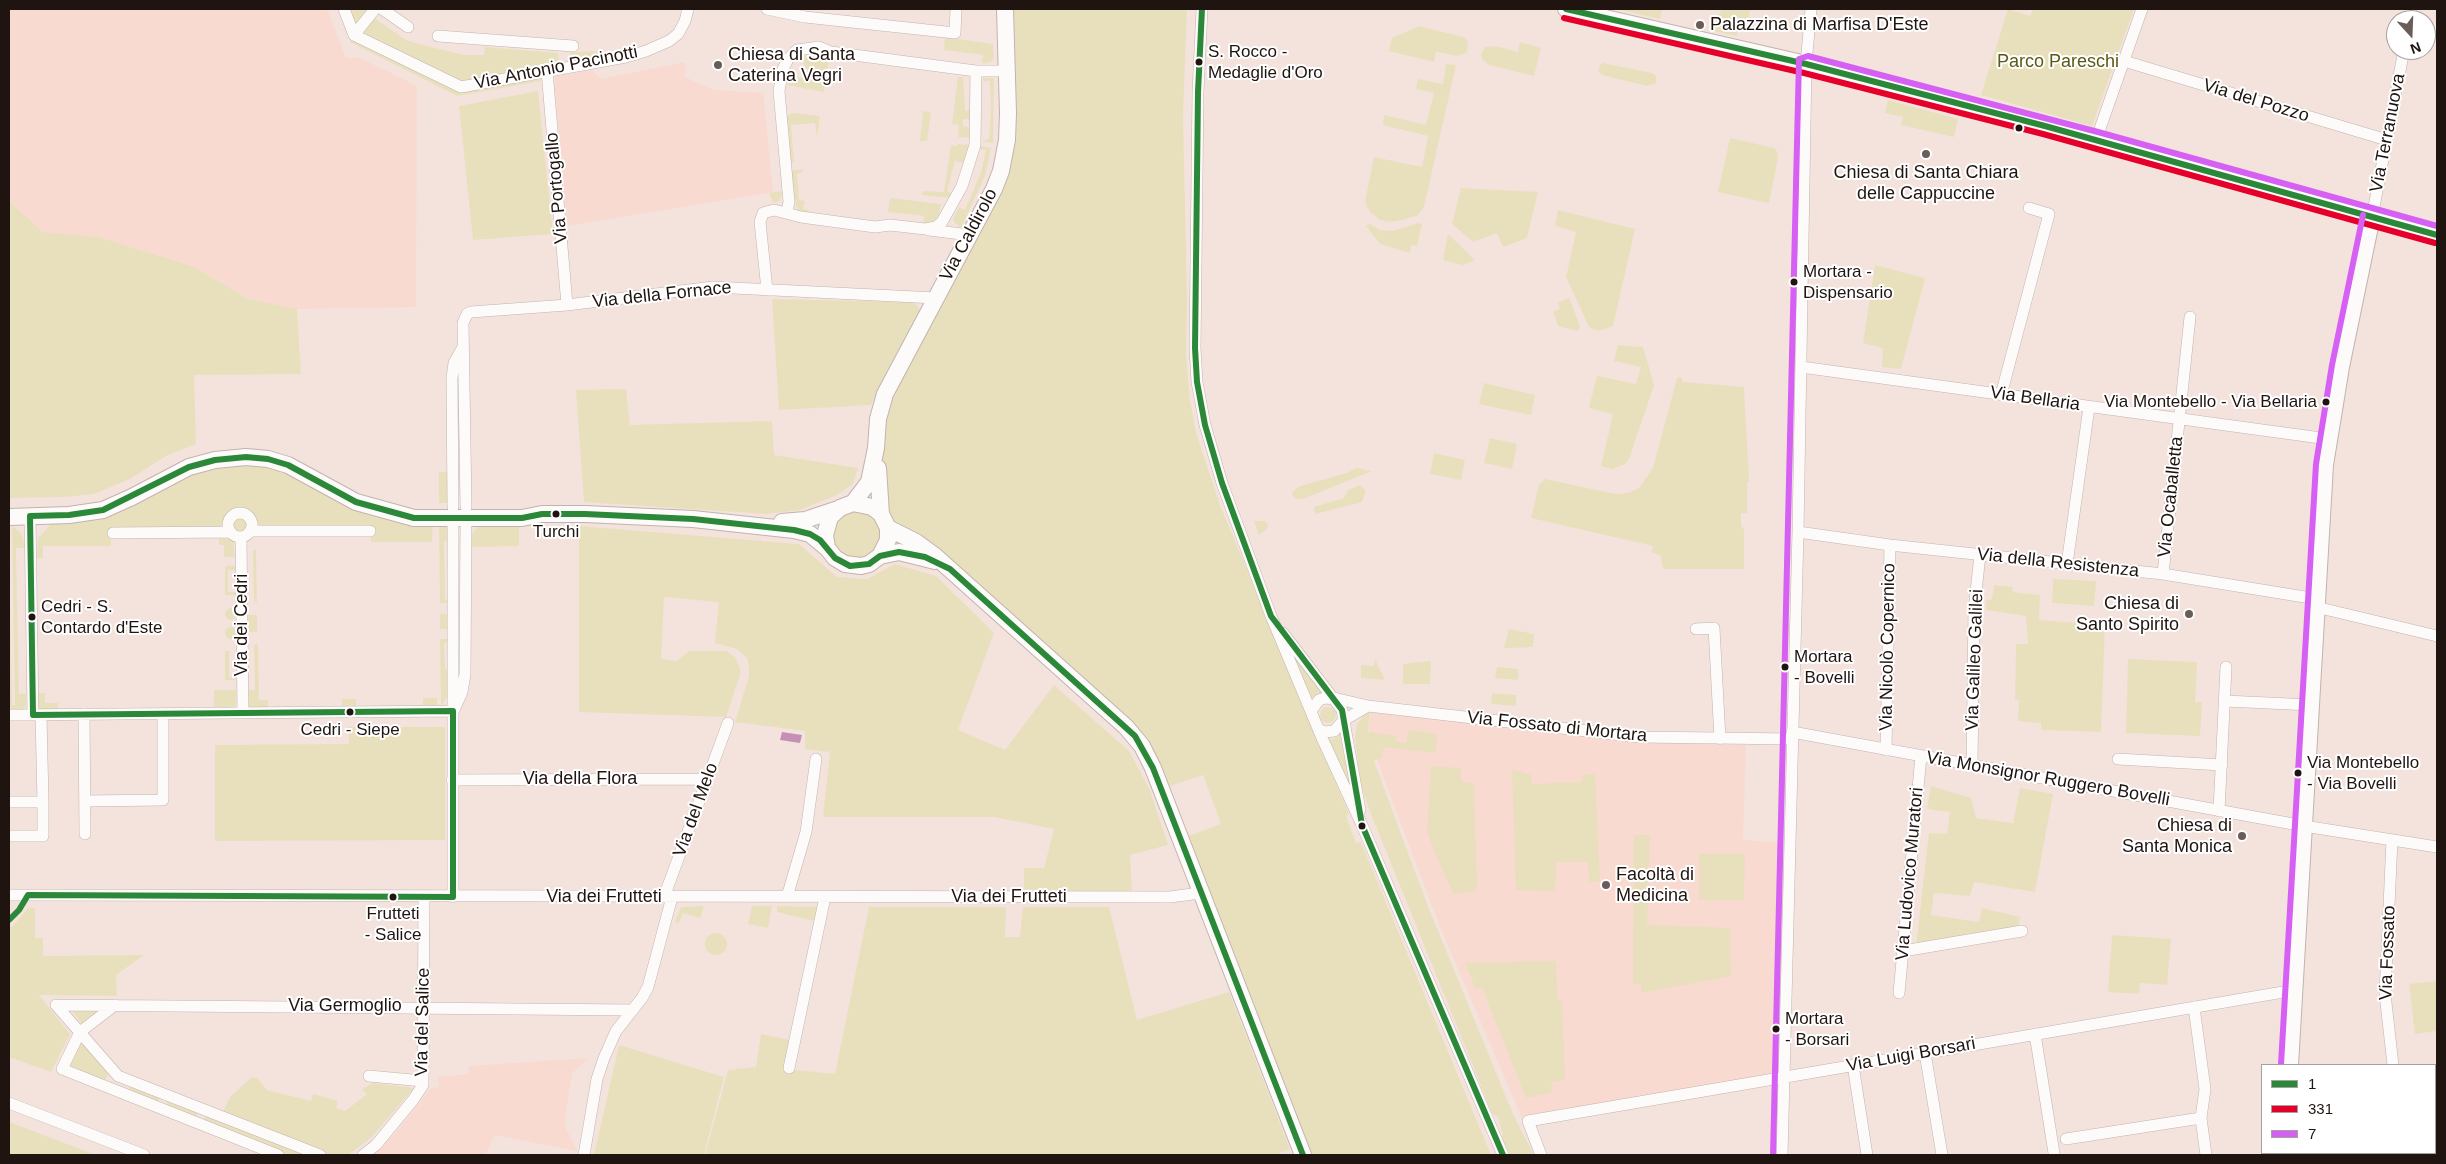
<!DOCTYPE html>
<meta charset="utf-8">
<style>
body{margin:0}
#map{position:relative;width:2446px;height:1164px;overflow:hidden;background:#f4e3dd;font-family:Helvetica,sans-serif}
canvas{display:block}
.frame{position:absolute;inset:0;border:10px solid #1f1410;pointer-events:none}
.legend{position:absolute;left:2261px;top:1064px;width:175px;height:90px;box-sizing:border-box;background:#fff;border:1px solid #a5a19f;margin:0;padding:6px 9px;list-style:none;font-size:15px;color:#1f1410}
.legend li{display:flex;align-items:center;gap:10px;height:25px}
.legend b{width:25px;border:1px solid #a5a19f}
.north{position:absolute;left:2386px;top:10px;width:50px;height:50px;box-sizing:border-box;background:#fff;border:1px solid #a5a19f;border-radius:50%;rotate:160deg;font-size:14px;font-weight:700;line-height:20px;text-align:center;color:#1f1410}
.north::after{content:'';display:block;margin:auto;width:18px;height:22px;background:#6a5c58;clip-path:polygon(50% 0,100% 100%,50% 72%,0 100%)}
</style>
<div id="map">
<canvas width="2446" height="1164"></canvas>
<div class="frame"></div>
<ul class="legend">
<li><b style="height:6px;background:#2c8839"></b>1</li>
<li><b style="height:6px;background:#e4002b"></b>331</li>
<li><b style="height:6px;background:#d65ff4"></b>7</li>
</ul>
<div class="north">N</div>
</div>
<script>
const c = document.querySelector('canvas').getContext('2d');
c.lineJoin = 'round';
function fill(path, color) { c.fillStyle = color; c.fill(path, 'evenodd'); }
const toPath = rows => new Path2D(rows.map(r => 'M' + r).join(''));
function strokePath(path, color, width, dash) { c.strokeStyle = color; c.lineWidth = width; c.lineCap = dash ? 'butt' : 'round'; c.setLineDash(dash || []); c.stroke(path); }
function drawText(font, color, halo, rows, align = 'center') {
  c.font = font + ' Helvetica,sans-serif'; c.lineWidth = 4; c.setLineDash([]); c.textBaseline = 'middle'; c.strokeStyle = halo; c.fillStyle = color; for (const [text, x, y, turn = 0] of rows) {
    c.save(); c.translate(x, y); c.rotate((+turn || 0) * Math.PI / 180); c.textAlign = isNaN(turn) ? turn : align; if (halo) c.strokeText(text, 0, 0); c.fillText(text, 0, 0); c.restore();
  }
}
const built = toPath([
 [9,9,327,9,346,58,360,58,417,86,416,307,297,309,249,299,192,266,98,237,43,232,9,201],
 [685,62,685,77,713,90,763,93,773,192,567,226,554,77,592,70,601,79],
 [1371,712,1641,742,1746,745,1743,840,1788,843,1783,1073,1522,1118,1440,927,1377,760,1369,730],
 [589,1058,572,1073,564,1124,577,1151,495,1135,485,1155,373,1155,395,1134,431,1088,439,1087,438,1077,469,1074,469,1066]
]);
const green = toPath([
 [347,9,370,9,355,30],
 [1010,9,1187,9,1183,117,1187,298,1186,354,1190,400,1196,433,1220,505,1349,814,1346,816,1356,843,1361,842,1491,1155,1309,1155,1186,837,1221,824,1203,775,1167,787,1150,747,896,526,885,507,881,455,885,409,995,201],
 [1616,9,1662,9,1660,19],
 [1721,9,1751,9,1748,19,1741,18,1737,36,1713,31,1717,14,1720,14],
 [2008,9,2030,16,2033,9,2134,9,2092,126,1981,95],
 [373,17,406,40,419,44,464,55,484,55,485,47,558,53,560,66,461,82,362,33],
 [1419,26,1463,37,1468,41,1467,52,1458,56,1436,52,1434,62,1389,51,1392,38],
 [354,37,460,90,539,75,541,81,457,96,350,42],
 [945,37,993,44,994,57,991,62,982,63,983,55,944,50],
 [1520,42,1541,48,1534,76,1489,65,1482,59,1481,54,1485,47,1496,46,1518,52],
 [597,51,609,56,571,63,570,52],
 [817,52,823,54,829,60,827,72,806,69,804,65,803,60,807,54],
 [1603,63,1652,73,1656,76,1656,83,1647,86,1602,75,1598,71,1600,65],
 [1446,64,1456,65,1424,207,1418,215,1402,220,1388,222,1380,220,1370,212,1365,202,1374,157,1422,167,1428,136,1383,125,1384,115,1426,125,1434,93,1416,89,1418,79,1443,84],
 [797,77,825,80,824,92,787,85],
 [958,77,963,77,965,110,973,111,973,120,963,119,963,126,972,128,970,138,958,137,959,125,952,124],
 [983,78,994,78,993,143,981,141,989,139,991,111,990,81,983,81],
 [538,91,553,234,473,240,459,106],
 [1888,100,1958,119,1954,137,1901,125,1903,117,1885,113],
 [923,111,931,112,927,141,920,141],
 [792,113,820,116,817,137,815,123,791,125,794,161,790,162,785,116],
 [1730,138,1774,148,1777,151,1778,158,1769,203,1718,192],
 [958,144,969,145,964,163,955,161,947,191,954,194,949,198,922,195,923,191,944,192,951,145,958,146],
 [980,146,991,148,985,176,961,228,955,223,953,219,959,207,965,210,981,172,986,150,980,149],
 [803,169,803,172,797,174,799,200,805,201,803,209,809,210,809,215,797,209,790,174,791,171],
 [1461,188,1538,192,1527,238,1503,247,1497,233,1473,242,1452,224],
 [783,191,779,201,773,203,769,193],
 [890,198,941,204,938,221,923,225,924,216,888,212],
 [9,201,43,232,98,237,192,266,249,299,297,309,301,374,194,375,196,444,166,456,130,479,94,494,65,497,9,498],
 [1558,210,1635,229,1613,326,1598,331,1589,327,1566,277,1576,232,1555,226],
 [1418,223,1422,224,1417,246,1411,245,1410,253,1380,244,1366,226,1370,224,1380,230,1393,231],
 [1448,234,1475,260,1463,265,1443,260],
 [1875,265,1925,278,1901,369,1882,367,1883,348,1863,343],
 [1569,298,1580,326,1578,331,1558,326,1553,312,1560,309,1558,303],
 [772,299,914,302,920,310,889,367,871,405,779,410],
 [1618,345,1643,347,1654,385,1629,459,1625,464,1612,469,1601,466,1613,414,1589,408,1597,376,1636,384,1641,367,1614,361],
 [1681,377,1683,382,1744,387,1749,482,1747,482,1747,513,1741,513,1741,525,1744,530,1744,569,1663,569,1661,556,1651,552,1653,546,1531,518,1539,485,1545,479,1615,494,1628,493,1639,488,1653,468,1677,378],
 [1484,383,1535,395,1531,415,1479,404],
 [626,389,630,425,772,421,774,455,858,468,853,484,837,495,800,510,767,514,584,502,576,390],
 [1490,438,1517,444,1512,469,1484,463],
 [1434,453,1465,460,1461,480,1430,474],
 [234,465,263,466,288,472,433,521,432,542,371,542,372,528,260,528,255,517,247,511,236,510,225,516,220,529,111,530,111,546,43,546,43,558,37,558,38,538,51,524,98,518,119,512,172,483,206,469],
 [1356,468,1372,471,1303,499,1298,499,1293,496,1292,492,1300,486,1347,473],
 [439,472,447,472,447,503,439,503],
 [1360,485,1366,491,1362,502,1315,514,1314,507,1344,498,1348,490],
 '831 535a25 25 0 1 1 50 0a25 25 0 1 1-50 0Z',
 '233 525a7 7 0 1 1 14 0a7 7 0 1 1-14 0Z',
 [519,521,519,546,472,547,472,534,480,524],
 [1254,521,1265,521,1268,524,1267,529,1259,535],
 [439,525,446,527,451,540,444,541,445,600,452,600,452,603,440,603],
 [12,526,21,533,26,548,16,548,19,694,26,694,26,705,24,709,9,712,9,549,12,701,12,705,15,705],
 [579,526,799,544,837,577,867,579,895,564,936,576,994,633,958,730,1005,750,1054,685,1129,751,1150,790,1168,845,1130,855,1132,892,1024,890,1024,868,1044,868,1054,829,994,817,823,817,830,752,805,749,805,731,735,722,749,676,749,665,747,658,737,649,715,643,719,602,664,597,661,659,677,661,689,651,726,651,735,657,741,672,726,717,579,712],
 [219,538,233,540,235,557,224,557,224,545,219,545],
 [253,550,256,550,257,602,254,601],
 [225,566,235,566,235,570,228,570,228,592,236,592,236,595,225,595],
 [2053,579,2096,581,2094,606,2052,603],
 [1994,585,2013,587,2012,592,2040,595,2039,620,2105,625,2101,732,2041,730,2041,723,2018,721,2019,700,2015,699,2016,644,2028,644,2026,616,1986,610,1986,601,1992,599],
 '225 614a6 6 0 1 1 12 0a6 6 0 1 1-12 0Z',
 [440,614,450,614,450,629,440,629],
 [247,615,257,615,257,632,247,632],
 '225 633a6 6 0 1 1 12 0a6 6 0 1 1-12 0Z',
 [1509,629,1534,634,1533,647,1504,648],
 [440,639,451,639,452,643,444,643,445,669,452,669,447,697,441,706],
 [258,644,259,700,268,700,268,708,251,708,248,705,247,690,255,690,254,645],
 [1289,648,1323,692,1311,699],
 [225,651,229,651,229,677,236,678,236,680,225,680],
 [1375,659,1385,680,1361,678,1361,665,1374,666],
 [2128,659,2197,662,2195,702,2202,702,2200,736,2126,733],
 [1431,661,1430,684,1403,684,1403,664],
 [1497,667,1518,669,1518,680,1495,678],
 [214,690,236,690,236,705,233,708,214,709],
 [38,693,45,693,45,703,58,703,58,711,40,710,38,707],
 [1492,693,1516,695,1516,706,1491,704],
 [423,698,437,698,437,706,423,707],
 [342,699,356,699,356,708,342,708],
 '1320 715a8 8 0 1 1 16 0a8 8 0 1 1-16 0Z',
 [1365,713,1370,713,1368,732,1397,736,1396,742,1406,743,1408,730,1438,734,1435,753,1384,747,1382,757,1374,761,1427,904,1513,1114,1534,1155,1506,1155,1499,1140,1503,1135,1498,1117,1492,1113,1371,814,1360,782,1355,738,1357,725],
 [349,727,445,727,445,840,215,841,215,745,349,744],
 [1340,734,1353,797,1327,738,1333,739],
 [1431,766,1460,768,1462,782,1474,783,1477,891,1453,894,1432,845,1427,831],
 [1512,769,1531,775,1532,784,1582,782,1582,775,1595,774,1600,881,1589,882,1588,862,1556,862,1555,891,1516,890],
 [1931,786,1971,798,1976,818,2013,823,2020,788,2053,794,2035,892,1974,882,1970,896,1934,893,1931,915,1979,922,1982,908,2020,917,2018,929,1916,946,1929,833,1947,834,1950,812,1927,809],
 [1634,835,1650,835,1647,925,1730,928,1731,976,1642,993,1641,985,1633,983],
 [1699,854,1745,854,1744,900,1699,900],
 [704,906,700,918,683,913,679,923,675,922,681,907],
 [752,906,772,906,768,928,748,924],
 [777,906,817,907,814,921,777,912],
 [869,907,1006,907,1005,937,1020,937,1023,907,1109,907,1137,1020,1229,992,1290,1149,1275,1155,705,1155,728,1070,756,1067,761,1034,791,1040,785,1069,835,1074],
 [28,908,35,908,35,938,43,938,43,956,144,955,116,975,117,996,39,995,70,1034,51,1072,9,1057,9,927,12,927],
 '705 944a11 11 0 1 1 22 0a11 11 0 1 1-22 0Z',
 [2112,935,2171,939,2167,985,2140,983,2139,994,2108,992],
 [1556,961,1557,999,1562,1000,1565,1079,1552,1082,1551,1093,1526,1098,1482,987,1476,989,1465,963],
 [2436,981,2437,1031,2415,1034,2409,984],
 [69,1007,100,1009,82,1024],
 [81,1041,108,1074,104,1082,69,1065],
 [619,1045,724,1077,704,1155,594,1155],
 [252,1077,258,1079,267,1090,311,1101,313,1094,338,1101,336,1108,345,1111,367,1094,362,1089,373,1083,414,1088,371,1138,348,1155,331,1155,223,1112,230,1097],
 [131,1085,160,1096,158,1103,128,1091],
 [169,1099,199,1111,196,1118,166,1105],
 [206,1114,310,1155,289,1155,204,1122],
 [9,1122,96,1155,9,1155]
]);
const water = toPath([
 [782,732,802,735,800,743,780,740]
]);
const street = toPath([
 [344,9,354,35,461,87,626,57,646,51,669,41,678,34,685,21,688,9],
 [382,9,408,27],
 [767,9,805,17,955,33,956,9],
 [1202,9,1198,92,1195,348,1197,382,1205,425,1222,483,1271,616,1322,738,1362,825,1503,1155],
 [2409,20,2411,9],
 [354,35,375,9],
 [438,36,573,46],
 [2124,61,2387,140],
 [547,71,567,305],
 [2096,140,2142,9],
 [787,212,789,202,779,91,783,69,788,59,797,50,819,47,831,52,976,71,1007,71],
 [2372,217,2404,50],
 [929,230,970,235],
 [767,290,760,222,763,213,774,210,801,217,875,227,890,225,925,229,936,227,942,222,962,186,975,145,976,71],
 [1801,367,2328,439],
 [2001,395,2049,214,2029,208],
 [453,507,452,378,454,363,463,347],
 [466,507,463,323,467,314,471,312,567,305,713,287,936,298],
 '228 525a12 12 0 1 1 24 0a12 12 0 1 1-24 0Z',
 [30,516,33,715],
 [251,531,370,531],
 [1798,532,1890,545,2163,574,2317,599],
 [113,533,230,532],
 [241,537,243,713],
 [2067,564,2089,407],
 [2163,574,2190,317],
 [2316,607,2437,636],
 [1696,629,1714,628,1720,739],
 [1283,633,1342,710,1360,810],
 [1334,698,1368,706,1640,737,1792,739],
 [2225,701,2311,705],
 [454,710,462,692,465,674,466,518],
 [1311,711,1319,700,1325,698,1335,699],
 [84,714,85,834],
 [9,715,453,711],
 [1318,729,1325,732,1334,731,1344,720,1368,706],
 [1792,732,2304,826,2437,847],
 [1886,750,1890,545],
 [2118,759,2222,765],
 [1972,765,1974,610,1980,555],
 [452,780,707,779],
 [85,801,163,800,163,714],
 [9,802,43,802,41,715],
 [2219,811,2226,667],
 [9,836,43,836,43,802],
 [2392,840,2385,994,2393,1065],
 [9,895,1170,897,1200,893],
 [453,897,453,518],
 [664,897,728,723],
 [787,897,806,832,816,759],
 [1903,951,2022,931],
 [1899,993,1921,756],
 [56,1005,633,1010],
 [56,1005,118,1076,320,1155],
 [115,1005,80,1032,62,1069,278,1155],
 [2194,1007,2205,1089,2201,1118,2206,1155],
 [2035,1034,2054,1153],
 [1925,1053,1942,1155],
 [1853,1065,1867,1155],
 [789,1068,825,897],
 [369,1076,423,1081],
 [9,1103,144,1155],
 [2066,1139,2201,1118],
 [2435,1140,2437,1140],
 [2403,1153,2403,1155],
 [363,1155,376,1145,413,1100,423,1085,424,897],
 [584,1155,597,1079,604,1058,616,1031,642,998,648,987,672,897],
 [1541,1155,1528,1121,2295,990],
 [1782,1155,1798,532,1806,64,1811,9],
 [2348,1155,2362,1153]
]);
const secondary = toPath([
 [1566,9,1806,64,2045,126,2437,235],
 [878,468,881,514],
 [853,503,869,482,876,448,878,419,885,394,994,189,1001,171,1007,140,1008,113,1005,9],
 [9,517,69,515,103,510,132,497,189,467,215,460,246,457,268,459,288,465,356,502,414,518,522,518,542,514,585,514,693,519,794,530,810,534,827,548],
 [782,522,805,520,838,509],
 [888,528,916,542,935,556,1126,727,1142,746,1153,768,1303,1155],
 [880,556,888,540,888,528,881,514,872,507,853,503,840,508,830,517,825,535,827,548,835,558,845,564,861,566,869,564,880,556,899,552,935,561],
 [2290,1065,2325,465,2341,367,2372,217],
 [2285,1155,2285,1153]
]);
const bus1 = toPath([
 [1202,9,1198,92,1195,348,1197,382,1205,425,1222,483,1271,616,1342,710,1362,825,1503,1155],
 [1566,9,1806,64,2045,126,2437,235],
 [9,920,19,910,28,895,453,897,453,711,33,715,30,516,69,515,103,510,189,467,215,460,246,457,268,459,288,465,356,502,414,518,522,518,542,514,585,514,693,519,794,530,810,534,820,540,835,558,850,566,869,564,880,556,899,552,925,557,950,569,1135,736,1153,768,1303,1155]
]);
const bus2 = toPath([
 [1564,18,1804,73,2043,134,2435,243]
]);
const bus3 = toPath([
 [2281,1064,2316,464,2332,365,2363,215],
 [1773,1155,1799,59,1808,56,2098,132,2437,226]
]);
const markers = [
 [1700,25,5,"#6a5c58"],
 [1199,62,4.5,"#1f1410"],
 [718,65,5,"#6a5c58"],
 [2019,128,4.5,"#1f1410"],
 [1926,154,5,"#6a5c58"],
 [1794,282,4.5,"#1f1410"],
 [2326,402,4.5,"#1f1410"],
 [556,514,4.5,"#1f1410"],
 [2189,614,5,"#6a5c58"],
 [32,617,4.5,"#1f1410"],
 [1785,667,4.5,"#1f1410"],
 [350,712,4.5,"#1f1410"],
 [2298,773,4.5,"#1f1410"],
 [1362,826,4.5,"#1f1410"],
 [2242,836,5,"#6a5c58"],
 [1606,885,5,"#6a5c58"],
 [393,897,4.5,"#1f1410"],
 [1776,1029,4.5,"#1f1410"]
];
const busNames = [
 ["S. Rocco -",1208,52],
 ["Medaglie d'Oro",1208,73],
 ["Mortara -",1803,272],
 ["Dispensario",1803,293],
 ["Via Montebello - Via Bellaria",2317,402,"right"],
 ["Turchi",556,532,"center"],
 ["Cedri - S.",41,607],
 ["Contardo d'Este",41,628],
 ["Mortara",1794,657],
 ["- Bovelli",1794,678],
 ["Cedri - Siepe",350,730,"center"],
 ["Via Montebello",2307,763],
 ["- Via Bovelli",2307,784],
 ["Frutteti",393,914,"center"],
 ["- Salice",393,935,"center"],
 ["Mortara",1785,1019],
 ["- Borsari",1785,1040]
];
const poiNames = [
 ["Palazzina di Marfisa D'Este",1710,25],
 ["Chiesa di Santa",728,55],
 ["Caterina Vegri",728,76],
 ["Chiesa di Santa Chiara",1926,173,"center"],
 ["delle Cappuccine",1926,194,"center"],
 ["Chiesa di",2179,604,"right"],
 ["Santo Spirito",2179,625,"right"],
 ["Chiesa di",2232,826,"right"],
 ["Santa Monica",2232,847,"right"],
 ["Facoltà di",1616,875],
 ["Medicina",1616,896]
];
const parkNames = [
 ["Parco Pareschi",2058,62]
];
const streetNames = [
 ["Via Antonio Pacinotti",556,68,-11],
 ["Via del Pozzo",2256,101,17],
 ["Via Terranuova",2388,133,-79],
 ["Via Portogallo",557,188,-95],
 ["Via Caldirolo",969,235,-62],
 ["Via della Fornace",662,295,-6],
 ["Via Bellaria",2035,399,8],
 ["Via Ocaballetta",2171,497,-84],
 ["Via della Resistenza",2058,563,6],
 ["Via dei Cedri",242,625,-90],
 ["Via Nicolò Copernico",1888,647,-89],
 ["Via Galileo Galilei",1975,660,-88],
 ["Via Fossato di Mortara",1557,727,6],
 ["Via della Flora",580,779],
 ["Via Monsignor Ruggero Bovelli",2048,779,10],
 ["Via del Melo",696,810,-70],
 ["Via Ludovico Muratori",1910,874,-85],
 ["Via dei Frutteti",604,897],
 ["Via dei Frutteti",1009,897],
 ["Via Fossato",2388,953,-88],
 ["Via Germoglio",345,1006],
 ["Via del Salice",423,1022,-89],
 ["Via Luigi Borsari",1911,1055,-10]
];
fill(built, '#f8dad0');
fill(green, '#e8e0bd');
fill(water, '#c590b6');
strokePath(street, '#c1b3af', 12);
strokePath(secondary, '#c1b3af', 18);
strokePath(street, '#fdfbfa', 11);
strokePath(secondary, '#fdfbfa', 16);
strokePath(bus1, '#2c8839', 6);
strokePath(bus2, '#e4002b', 6);
strokePath(bus3, '#d65ff4', 6);
for (const [x, y, r, color] of markers) { const dot = new Path2D(); dot.arc(x, y, r, 0, 2 * Math.PI); c.fillStyle = color; c.fill(dot); strokePath(dot, '#fff', 2); }
drawText('17px', '#1f1410', '#fff', busNames, 'left');
drawText('18px', '#1f1410', '#fff', poiNames, 'left');
drawText('18px', '#5d5a15', '#fff', parkNames);
drawText('18px', '#1f1410', '#fff', streetNames);
</script>
